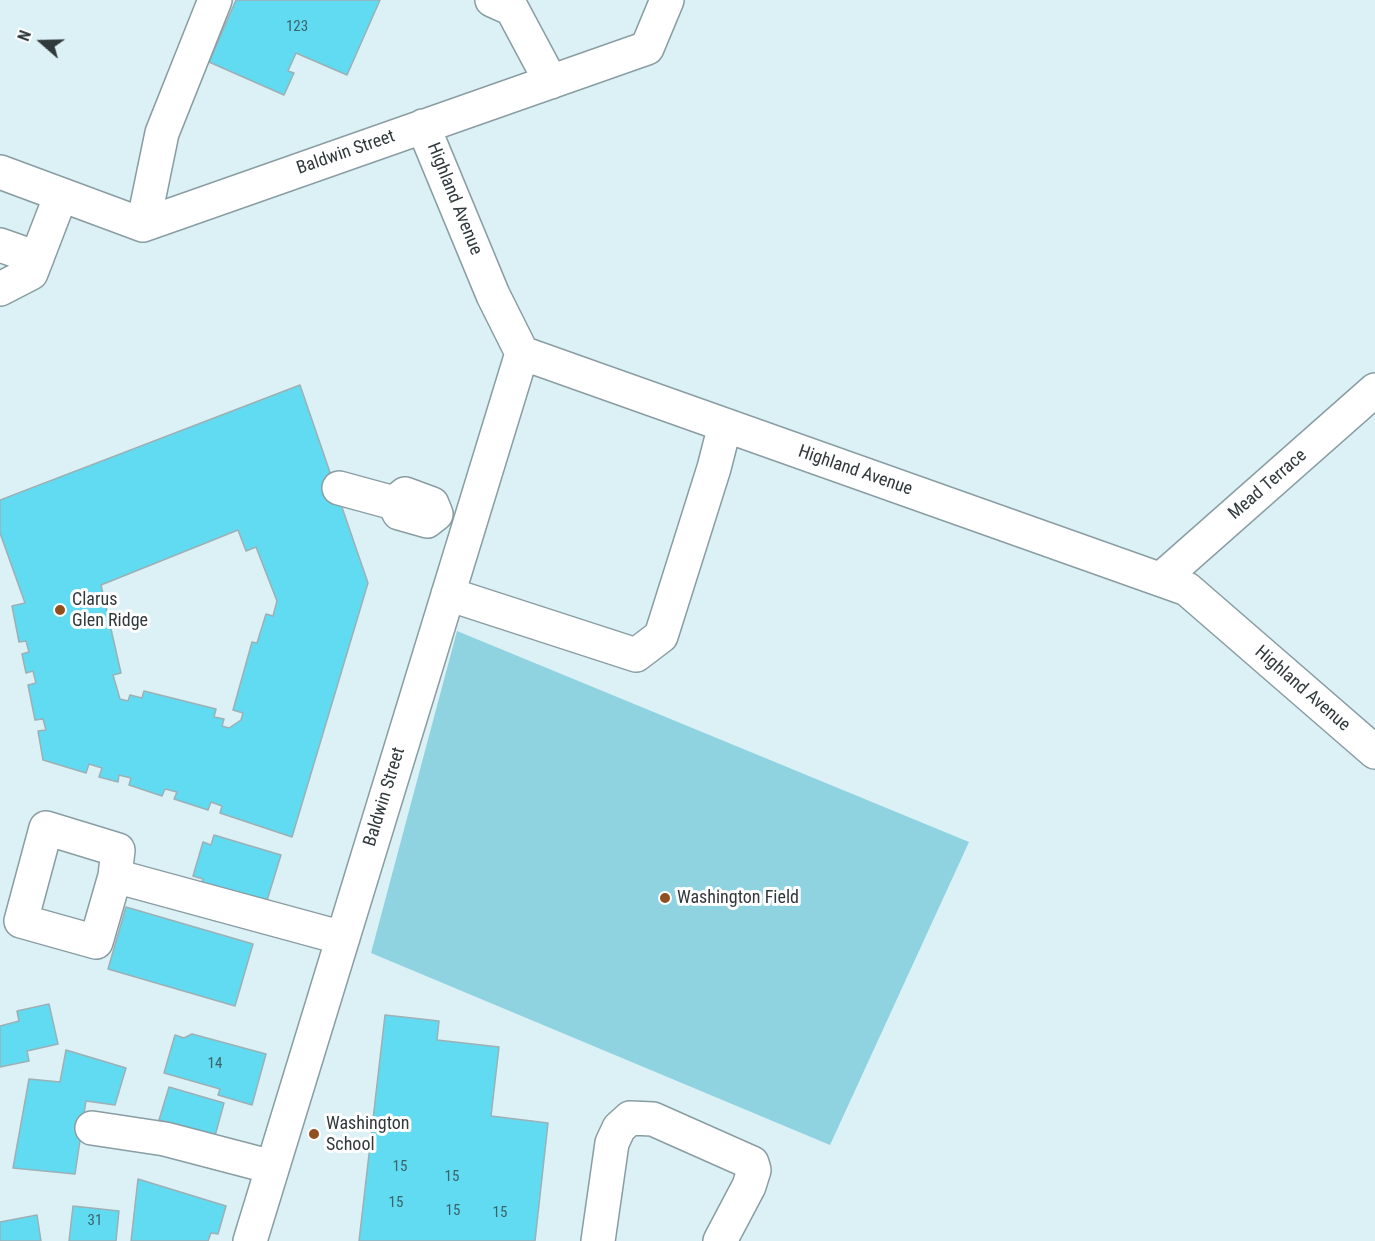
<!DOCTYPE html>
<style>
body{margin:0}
#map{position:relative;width:1375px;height:1241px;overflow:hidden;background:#dbf1f5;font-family:"Roboto Condensed",sans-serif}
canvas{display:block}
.north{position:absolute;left:12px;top:12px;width:60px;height:60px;-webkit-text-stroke:4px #fff;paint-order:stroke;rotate:290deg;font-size:16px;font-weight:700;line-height:24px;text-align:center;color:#30393b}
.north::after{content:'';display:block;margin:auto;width:21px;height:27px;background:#30393b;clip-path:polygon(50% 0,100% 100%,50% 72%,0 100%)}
</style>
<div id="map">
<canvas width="1375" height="1241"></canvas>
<div class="north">N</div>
</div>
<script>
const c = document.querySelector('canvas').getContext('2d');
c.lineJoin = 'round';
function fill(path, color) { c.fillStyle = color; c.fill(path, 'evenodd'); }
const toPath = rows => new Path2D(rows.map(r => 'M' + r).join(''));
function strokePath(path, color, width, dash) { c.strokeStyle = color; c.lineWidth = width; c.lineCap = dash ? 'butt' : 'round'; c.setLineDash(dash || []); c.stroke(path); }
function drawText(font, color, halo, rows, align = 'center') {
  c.font = font + ' "Roboto Condensed",sans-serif'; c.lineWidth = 6; c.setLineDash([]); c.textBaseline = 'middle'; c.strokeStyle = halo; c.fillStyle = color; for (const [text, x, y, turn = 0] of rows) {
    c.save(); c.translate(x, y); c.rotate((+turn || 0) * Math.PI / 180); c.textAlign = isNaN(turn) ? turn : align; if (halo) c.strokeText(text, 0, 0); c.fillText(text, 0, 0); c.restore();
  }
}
const green = toPath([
 [457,631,969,842,830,1145,371,953]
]);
const building = toPath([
 [236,0,380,0,347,75,296,53,288,71,294,73,284,95,209,62,236,0],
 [300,385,368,583,292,837,220,813,222,806,211,802,208,810,174,799,177,792,165,789,162,796,129,785,131,778,119,775,118,782,99,777,102,768,89,764,86,773,43,760,38,731,46,730,43,719,35,720,28,685,36,683,33,671,26,673,22,654,29,652,26,641,19,642,12,606,25,603,0,533,0,500,300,385],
 [238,530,246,551,256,547,277,601,273,616,266,614,257,643,252,642,233,710,243,713,241,720,229,728,222,726,224,719,214,717,216,709,144,691,142,698,130,695,128,701,120,699,113,675,121,673,101,585,238,530],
 [214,835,281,855,265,907,200,888,203,879,193,876,203,842,211,845,214,835],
 [126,907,253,944,235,1006,108,969,126,907],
 [49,1004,58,1044,27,1051,29,1061,0,1067,0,1026,19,1021,17,1011,49,1004],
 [385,1015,439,1021,437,1040,499,1047,491,1116,548,1123,535,1241,359,1241,385,1015],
 [192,1034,266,1054,252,1105,218,1095,220,1089,164,1073,175,1035,184,1038,192,1034],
 [66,1050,126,1068,115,1105,86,1101,75,1174,13,1168,29,1079,60,1082,66,1050],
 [169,1087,224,1103,215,1136,159,1120,169,1087],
 [138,1179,226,1206,218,1234,211,1233,208,1241,131,1241,138,1179],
 [73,1206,119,1211,116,1241,69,1241,73,1206],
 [37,1215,41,1241,0,1241,0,1222,37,1215]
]);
const minor = toPath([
 [492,0,512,9,551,82],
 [423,126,493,295,522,353,1187,589,1375,752],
 [0,172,143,225,647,48,667,0],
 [143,225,162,133,215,0],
 [0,245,37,258],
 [0,289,31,273,61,195],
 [339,488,394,503],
 [405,494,432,504,436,514,427,521,399,513,394,503,405,494],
 [1161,579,1375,390],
 [448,594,636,655,661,636,714,468,725,425],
 [115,876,118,850,46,828,21,921,96,942,115,876,343,938],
 [92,1128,165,1139,272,1167],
 [250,1241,522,353],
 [598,1241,612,1143,619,1128,630,1118,653,1119,752,1163,754,1170,749,1186,720,1241]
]);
const markers = [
 [60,610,6,"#914f1f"],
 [665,898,6,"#914f1f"],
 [314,1134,6,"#914f1f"]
];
const numberNames = [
 ["123",297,27],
 ["14",215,1064],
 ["15",400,1167],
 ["15",452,1177],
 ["15",396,1203],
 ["15",453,1211],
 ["15",500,1213],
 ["31",95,1221]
];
const streetNames = [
 ["Baldwin Street",346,153,-19],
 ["Highland Avenue",454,199,68],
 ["Highland Avenue",855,471,19],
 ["Mead Terrace",1268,485,-41],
 ["Highland Avenue",1302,689,41],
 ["Baldwin Street",385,797,-73]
];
const poiNames = [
 ["Clarus",72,600],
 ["Glen Ridge",72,621],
 ["Washington Field",677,898],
 ["Washington",326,1124],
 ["School",326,1145]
];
fill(green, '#8fd2e0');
fill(building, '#61dbf2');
strokePath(building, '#9cb0b5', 1.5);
strokePath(minor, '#899da2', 36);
strokePath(minor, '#fff', 33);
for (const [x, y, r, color] of markers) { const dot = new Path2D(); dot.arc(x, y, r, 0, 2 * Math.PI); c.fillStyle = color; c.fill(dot); strokePath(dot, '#fff', 2); }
drawText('15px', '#3c6269', null, numberNames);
drawText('18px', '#30393b', '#fff', streetNames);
drawText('18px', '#30393b', '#fff', poiNames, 'left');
</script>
